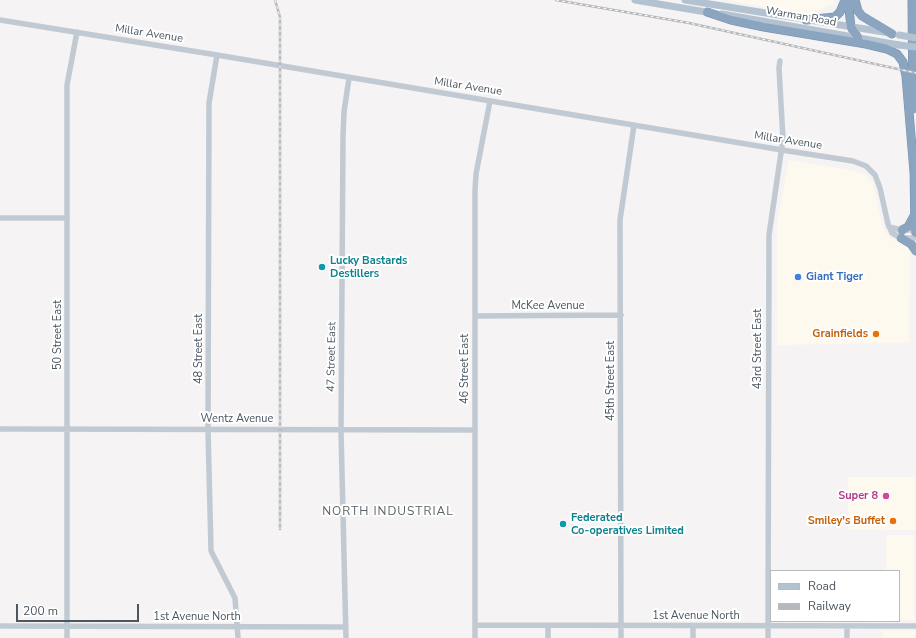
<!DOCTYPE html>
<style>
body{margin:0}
#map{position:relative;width:916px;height:638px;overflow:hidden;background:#f5f3f3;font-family:"Nunito Sans",sans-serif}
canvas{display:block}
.legend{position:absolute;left:770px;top:570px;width:130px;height:52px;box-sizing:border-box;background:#fff;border:1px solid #b7bbc0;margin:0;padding:5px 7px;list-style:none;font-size:12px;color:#4a5661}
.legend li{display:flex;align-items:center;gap:8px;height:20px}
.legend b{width:20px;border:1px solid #b7bbc0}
.scale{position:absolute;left:16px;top:604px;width:123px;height:18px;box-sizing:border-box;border:2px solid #4a5661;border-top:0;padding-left:5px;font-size:12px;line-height:14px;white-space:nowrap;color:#4a5661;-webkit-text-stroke:3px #fff;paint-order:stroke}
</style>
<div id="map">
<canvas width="916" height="638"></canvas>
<ul class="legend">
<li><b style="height:5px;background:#b3c2d1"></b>Road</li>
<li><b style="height:5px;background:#b5b8bd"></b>Railway</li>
</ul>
<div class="scale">200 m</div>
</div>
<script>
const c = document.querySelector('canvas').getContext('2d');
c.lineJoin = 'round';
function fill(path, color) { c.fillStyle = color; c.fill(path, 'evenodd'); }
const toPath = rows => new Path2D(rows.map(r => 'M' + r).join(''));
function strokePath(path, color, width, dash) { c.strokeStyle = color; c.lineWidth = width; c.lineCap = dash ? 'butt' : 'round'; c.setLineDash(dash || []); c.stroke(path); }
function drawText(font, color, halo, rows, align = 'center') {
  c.font = font + ' "Nunito Sans",sans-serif'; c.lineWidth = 4; c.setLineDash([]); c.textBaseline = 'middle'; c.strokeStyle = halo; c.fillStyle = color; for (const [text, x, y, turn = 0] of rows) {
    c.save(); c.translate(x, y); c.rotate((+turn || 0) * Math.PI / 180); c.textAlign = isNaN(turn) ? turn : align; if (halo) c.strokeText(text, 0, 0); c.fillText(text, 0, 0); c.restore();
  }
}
const commercial = toPath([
 [726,0,834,0,834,3,812,14,807,14],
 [789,160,850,170,865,174,873,183,883,228,890,238,907,246,910,250,909,343,777,345,777,223],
 [848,477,915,477,915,530,848,530],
 [886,535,914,535,914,620,899,620,899,571,886,571],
 [882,631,915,631,915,638,882,638]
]);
const minor = toPath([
 [0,20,217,55,782,150,853,161,866,166,875,175,880,188,888,224,892,233,901,238,916,238],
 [217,55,209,103,208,429,211,551,235,598,238,638],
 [0,218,67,218],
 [889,227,902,230,916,230],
 [475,316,621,315],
 [0,429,475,430],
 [475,625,916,626],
 [0,626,346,627],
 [67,638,67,85,77,32],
 [346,638,341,431,343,137,344,112,349,78],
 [475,638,475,191,476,174,490,101],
 [548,638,548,626],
 [621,638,620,220,634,125],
 [693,638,693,626],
 [768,638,769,235,783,139,779,68,780,61],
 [847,638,847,626]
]);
const major = toPath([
 [635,0,712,13],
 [685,0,890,33],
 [722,14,899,45]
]);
const highway = toPath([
 [848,0,851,27,858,38],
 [855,0,858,11,862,16,892,34],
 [912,0,913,109],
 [707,12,731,20,764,27,866,44,887,49,897,54,903,62,906,76,914,172],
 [806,20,835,17,840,12,845,0],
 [914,167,915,230,916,233],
 [902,230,908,227,914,216],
 [901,238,911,244,916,251]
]);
const rail = toPath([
 [275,0,280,17,280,529],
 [556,0,689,23,916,73]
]);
const majorBridge = toPath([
 [899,35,916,38],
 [899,45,916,47]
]);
const markers = [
 [322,267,4,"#0f9aa8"],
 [798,277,4,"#3f7fe0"],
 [876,334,4,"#e8710a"],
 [886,496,4,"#d1479c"],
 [893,521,4,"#e8710a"],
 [563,524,4,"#0f9aa8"]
];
const streetNames = [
 ["Warman Road",801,17,10],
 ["Millar Avenue",149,34,9],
 ["Millar Avenue",468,87,9],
 ["Millar Avenue",788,141,9],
 ["McKee Avenue",548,306],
 ["50 Street East",58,335,-90],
 ["48 Street East",199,349,-90],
 ["43rd Street East",758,349,-90],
 ["47 Street East",332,357,-89],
 ["46 Street East",465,369,-90],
 ["45th Street East",611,381,-90],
 ["Wentz Avenue",237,419],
 ["1st Avenue North",696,616],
 ["1st Avenue North",197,617]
];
const cultureNames = [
 ["Lucky Bastards",330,261],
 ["Destillers",330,274],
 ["Federated",571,518],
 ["Co-operatives Limited",571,531]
];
const shopNames = [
 ["Giant Tiger",806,277]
];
const foodNames = [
 ["Grainfields",868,334],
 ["Smiley's Buffet",885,521]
];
const hotelNames = [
 ["Super 8",878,496]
];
const neighbourhoodNames = [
 ["NORTH INDUSTRIAL",388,512]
];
fill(commercial, '#fdf9ef');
strokePath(highway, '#7690ad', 9);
strokePath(minor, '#c1cad2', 5.5);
strokePath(major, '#b3c2d1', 7);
strokePath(highway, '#8ba5c1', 8);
strokePath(rail, '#b5b8bd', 2.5);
strokePath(rail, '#fff', 1, [3]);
strokePath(majorBridge, '#b3c2d1', 7);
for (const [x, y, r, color] of markers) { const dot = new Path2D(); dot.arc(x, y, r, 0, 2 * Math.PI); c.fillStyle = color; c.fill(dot); strokePath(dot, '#fff', 1.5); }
drawText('11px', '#4a5661', '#fff', streetNames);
drawText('bold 11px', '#0d838f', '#fff', cultureNames, 'left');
drawText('bold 11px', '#366cbe', '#fff', shopNames, 'left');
drawText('bold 11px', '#c56008', '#fff', foodNames, 'right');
drawText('bold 11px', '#b23c85', '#fff', hotelNames, 'right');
c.letterSpacing = '1px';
drawText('12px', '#5f6368', '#fff', neighbourhoodNames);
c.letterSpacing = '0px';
</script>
